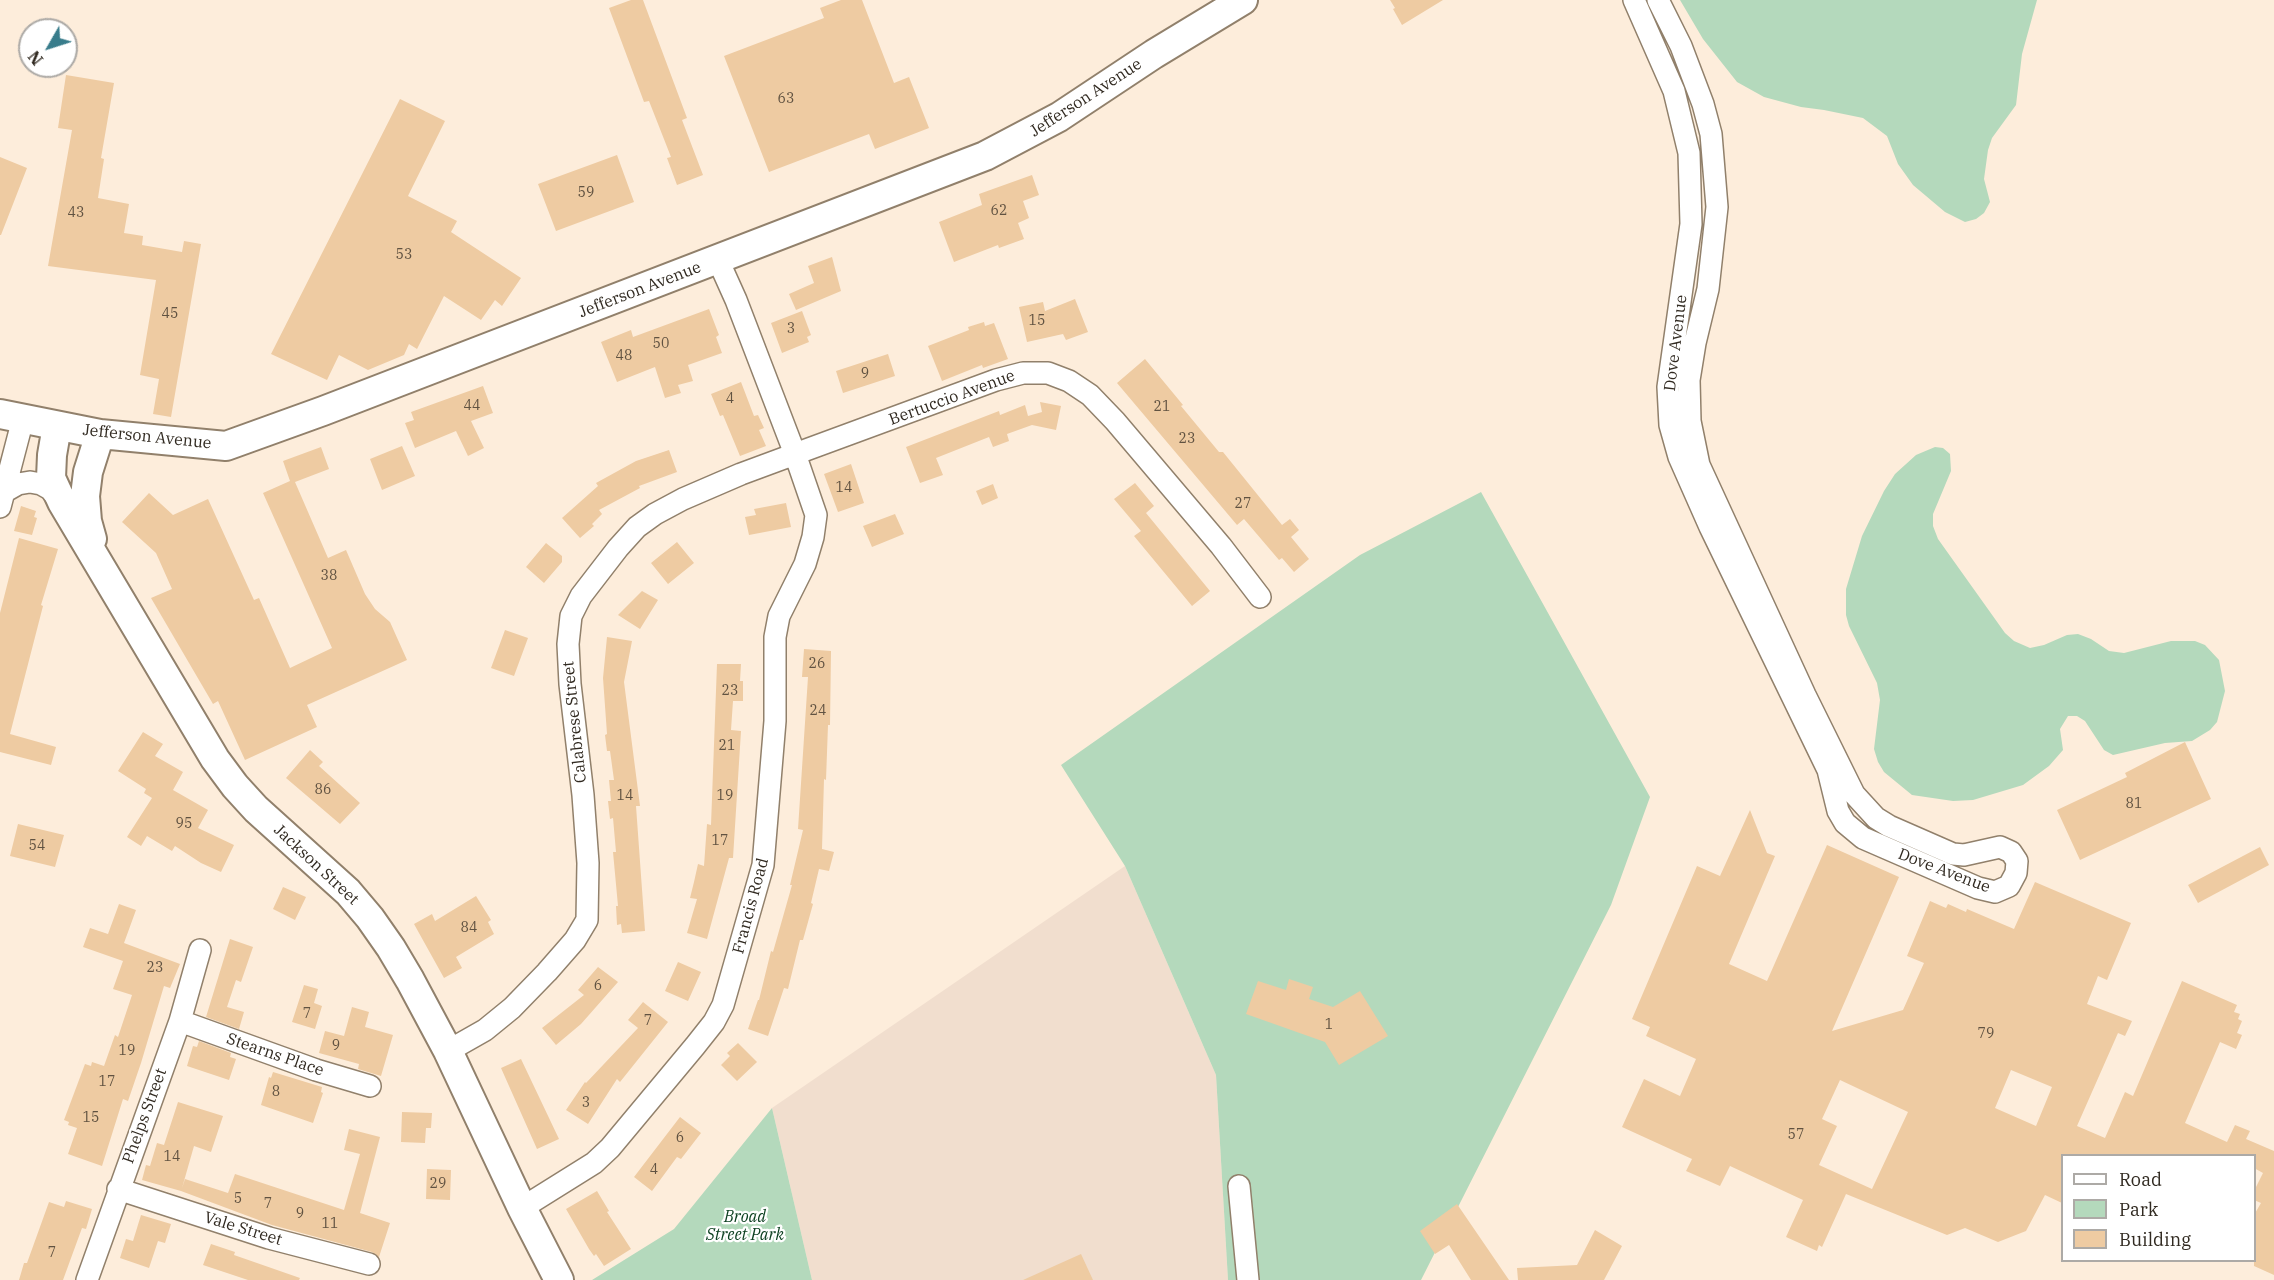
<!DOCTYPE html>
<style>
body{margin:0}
#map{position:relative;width:2274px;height:1280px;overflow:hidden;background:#fdeddb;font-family:"IBM Plex Serif",serif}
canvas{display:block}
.legend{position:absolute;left:2061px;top:1154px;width:195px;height:108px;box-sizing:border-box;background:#fff;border:2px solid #adaaa6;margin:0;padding:8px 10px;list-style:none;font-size:18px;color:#312a21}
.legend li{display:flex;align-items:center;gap:12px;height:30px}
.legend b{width:30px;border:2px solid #adaaa6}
.north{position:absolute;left:18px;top:18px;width:60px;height:60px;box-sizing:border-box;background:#fff;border:2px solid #adaaa6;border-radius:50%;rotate:231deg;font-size:16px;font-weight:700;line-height:24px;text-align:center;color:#312a21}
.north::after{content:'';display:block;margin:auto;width:21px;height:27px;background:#387c8b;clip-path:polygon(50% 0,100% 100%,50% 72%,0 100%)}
</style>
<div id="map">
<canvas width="2274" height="1280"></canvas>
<ul class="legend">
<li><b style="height:8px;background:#fff"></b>Road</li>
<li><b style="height:16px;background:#b4d9bc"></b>Park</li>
<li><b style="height:16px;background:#eecba2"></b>Building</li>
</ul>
<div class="north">N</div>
</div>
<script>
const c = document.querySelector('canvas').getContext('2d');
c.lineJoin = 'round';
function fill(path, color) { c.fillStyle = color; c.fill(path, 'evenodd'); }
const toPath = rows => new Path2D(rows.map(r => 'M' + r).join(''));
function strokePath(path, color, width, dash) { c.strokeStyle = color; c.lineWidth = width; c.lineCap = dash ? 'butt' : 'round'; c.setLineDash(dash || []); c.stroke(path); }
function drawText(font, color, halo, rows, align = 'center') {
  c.font = font + ' "IBM Plex Serif",serif'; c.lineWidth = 4.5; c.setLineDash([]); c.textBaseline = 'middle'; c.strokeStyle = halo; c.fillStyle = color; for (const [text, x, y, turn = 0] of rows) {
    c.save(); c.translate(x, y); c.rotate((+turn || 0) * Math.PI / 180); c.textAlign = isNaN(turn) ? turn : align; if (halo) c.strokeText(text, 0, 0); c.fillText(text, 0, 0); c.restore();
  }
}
const education = toPath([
 [1125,866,1216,1075,1228,1280,812,1280,772,1108]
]);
const green = toPath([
 [1680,0,2037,0,2022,54,2016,105,1992,138,1988,150,1984,179,1990,202,1984,213,1976,219,1965,222,1945,212,1913,185,1898,164,1887,136,1863,118,1824,110,1801,107,1764,97,1737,82,1703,39],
 [1935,447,1943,448,1950,454,1951,471,1933,514,1933,526,1938,539,2005,633,2014,641,2030,648,2044,645,2067,635,2078,634,2091,639,2109,651,2124,653,2171,641,2195,641,2205,645,2219,660,2225,691,2217,722,2210,730,2192,741,2165,743,2113,755,2104,750,2085,721,2077,716,2068,716,2060,729,2063,750,2049,766,2023,785,1973,800,1953,801,1912,795,1884,772,1878,762,1874,749,1880,700,1877,683,1849,626,1846,615,1846,589,1862,536,1884,491,1895,474,1916,455],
 [1481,492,1650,797,1611,905,1421,1280,1228,1280,1216,1075,1125,866,1061,765,1360,555],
 [772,1108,812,1280,592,1280,674,1229]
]);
const building = toPath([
 [631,0,643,0,687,118,682,120,703,175,677,185,667,158,671,157,649,101,644,102,609,8],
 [841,0,862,0,894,83,909,77,929,128,875,149,869,134,769,172,724,56,824,18,820,8],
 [1390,0,1443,0,1402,25,1393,9,1395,8],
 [66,75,114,83,101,158,104,159,98,198,129,204,124,233,143,236,142,245,182,252,184,241,201,244,171,417,153,414,159,379,140,375,156,280,48,266,72,130,58,128],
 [400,99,445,121,408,196,457,221,451,232,521,278,502,306,495,300,481,320,444,296,417,349,409,344,404,355,368,370,339,355,327,380,271,354],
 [617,155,634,202,556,231,538,184],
 [0,157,27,168,1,235,0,235],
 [1032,175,1039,195,1023,201,1029,218,1018,223,1024,239,999,248,998,245,954,262,939,222,982,205,979,194],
 [832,257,841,291,796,310,789,294,814,283,808,266],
 [1075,299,1088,332,1066,340,1063,334,1027,342,1019,307,1043,302,1045,311],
 [709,309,719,335,716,337,722,353,688,365,693,381,678,385,681,393,665,398,655,367,617,382,601,342,631,330,633,337],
 [802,311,811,335,807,337,809,342,782,353,771,323],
 [984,322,985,326,994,323,1008,359,983,368,982,365,942,381,928,346,969,330,968,327],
 [888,354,895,376,843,393,836,371],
 [1145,359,1183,405,1181,406,1219,452,1223,452,1282,525,1290,519,1299,530,1291,537,1309,559,1294,572,1282,558,1279,560,1244,519,1237,525,1117,383],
 [741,382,754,416,758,415,764,428,759,430,766,446,740,456,723,415,720,416,711,394],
 [483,386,493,413,471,421,484,448,468,456,456,431,415,448,405,423,414,420,411,412],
 [1040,402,1061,406,1056,430,1032,425,1007,434,1009,441,993,447,989,437,936,458,943,475,920,483,906,447,999,411,1000,415,1025,405,1028,416,1042,412],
 [402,446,415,476,382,490,370,459],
 [321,447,329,469,295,482,328,558,346,550,365,594,375,609,390,622,407,660,307,705,317,727,245,760,218,701,213,704,151,598,172,589,156,553,122,522,149,493,173,515,208,499,254,600,259,598,290,668,332,648,263,493,290,481,283,461],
 [669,450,677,472,639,486,640,488,599,510,602,514,592,524,594,526,580,538,562,518,598,486,596,483,636,461],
 [851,464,864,503,838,512,824,474],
 [1135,483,1154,506,1146,513,1210,591,1192,606,1134,536,1141,531,1114,499],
 [993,484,998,498,982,505,976,491],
 [786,503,791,527,749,535,745,517,756,515,754,509],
 [21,506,36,511,34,517,37,518,32,535,14,531],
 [895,514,904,534,872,547,863,526],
 [19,538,58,549,41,605,43,606,10,734,56,747,51,765,0,752,0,613],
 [677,542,694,563,668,584,651,563],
 [546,543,562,556,562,562,544,583,526,567],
 [642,591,658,600,640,629,618,615],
 [505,630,528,638,514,676,491,668],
 [607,637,632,641,624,682,640,806,636,806,645,931,622,933,621,924,617,925,616,906,618,906,613,852,616,852,613,818,610,819,608,801,611,801,609,780,614,780,610,751,607,751,605,735,607,734,603,678],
 [804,649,831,651,830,725,828,725,826,780,824,779,822,849,834,852,829,871,819,869,811,903,813,904,803,940,800,940,788,989,784,988,768,1036,748,1029,758,1000,759,1000,771,951,773,952,792,885,790,885,803,830,798,829,808,677,802,677],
 [717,664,741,664,740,681,743,681,743,701,733,701,731,730,741,731,733,858,729,858,707,939,687,933,697,899,690,898,694,882,698,864,704,866,707,824,711,825],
 [143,732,163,744,155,756,183,772,173,790,208,810,198,828,234,845,221,872,201,863,175,846,172,851,147,836,141,846,127,837,152,798,144,793,146,789,118,771],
 [2185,742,2211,799,2080,860,2057,810,2127,777,2125,773],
 [310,750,323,762,319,766,360,803,340,824,286,778],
 [1750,810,1767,853,1775,856,1729,964,1767,981,1827,845,1899,877,1832,1031,1903,1010,1924,963,1907,956,1930,901,1946,908,1948,904,1966,912,1967,909,2014,929,2035,882,2131,923,2107,980,2098,976,2087,1004,2132,1021,2125,1036,2118,1033,2077,1126,2105,1138,2125,1092,2133,1096,2182,981,2237,1005,2234,1012,2240,1014,2238,1019,2242,1021,2237,1033,2242,1035,2236,1049,2220,1042,2185,1123,2227,1142,2235,1125,2250,1131,2246,1139,2274,1151,2274,1275,2254,1266,2254,1215,2261,1203,2254,1200,2254,1191,2263,1173,2254,1168,2254,1155,2062,1155,2062,1203,2045,1195,2026,1231,1998,1242,1965,1228,1947,1235,1846,1194,1822,1247,1819,1245,1817,1251,1786,1237,1803,1200,1730,1166,1720,1186,1686,1171,1692,1159,1622,1127,1644,1079,1680,1096,1696,1059,1646,1036,1650,1027,1632,1019,1697,866,1720,876],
 [2011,1070,2052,1087,2036,1126,1995,1108],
 [1840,1080,1908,1112,1872,1189,1819,1165,1837,1126,1822,1119],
 [18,824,64,835,55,867,10,856],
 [2260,847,2269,865,2198,903,2188,885],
 [283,887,306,897,295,920,273,909],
 [476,896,491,920,488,922,494,934,456,957,462,968,444,978,414,924,432,914,435,921],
 [119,904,136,910,124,943,180,964,170,988,164,986,141,1063,128,1101,123,1099,102,1166,68,1154,77,1128,68,1125,69,1122,64,1120,85,1064,91,1066,92,1062,104,1066,115,1035,118,1037,132,995,113,989,123,961,83,947,90,928,108,934],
 [230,939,253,947,241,982,236,980,227,1007,244,1012,239,1029,206,1017],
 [678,962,701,972,688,1001,665,991],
 [598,967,618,982,581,1024,556,1045,542,1028,584,995,578,990],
 [1289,979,1313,987,1309,999,1333,1007,1360,991,1388,1036,1339,1065,1325,1042,1246,1014,1258,981,1286,990],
 [304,985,318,989,314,1003,322,1006,315,1029,292,1022],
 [643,1002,668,1022,620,1082,617,1079,588,1124,566,1110,585,1082,586,1083,638,1028,628,1020],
 [352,1007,369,1012,365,1027,393,1035,381,1076,358,1069,359,1064,319,1053,325,1031,344,1036],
 [199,1041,231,1053,230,1057,236,1059,229,1080,187,1066,193,1046,197,1047],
 [738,1043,757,1062,737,1081,721,1065,730,1056,727,1053],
 [521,1059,559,1139,537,1149,501,1068],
 [273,1072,322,1087,321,1092,323,1093,313,1123,261,1105,269,1077,271,1078],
 [178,1102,223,1116,211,1152,194,1146,182,1188,185,1179,228,1193,235,1174,344,1210,360,1154,344,1150,349,1129,380,1137,360,1213,390,1223,379,1257,372,1252,272,1225,181,1191,142,1180,146,1165,150,1166,157,1143,164,1145],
 [402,1112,432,1113,431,1128,426,1128,425,1143,401,1142],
 [680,1117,701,1133,681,1159,677,1157,652,1191,634,1177],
 [427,1169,451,1170,450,1200,426,1199],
 [597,1191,609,1211,607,1212,631,1249,604,1266,596,1254,594,1256,589,1249,566,1209],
 [66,1201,92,1209,86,1229,82,1228,63,1280,19,1280,24,1263,27,1263,49,1202,64,1207],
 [1457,1204,1509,1280,1471,1280,1449,1245,1435,1254,1420,1231],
 [141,1215,171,1224,165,1243,158,1241,149,1268,120,1258,126,1239,133,1241],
 [1595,1230,1622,1246,1604,1280,1518,1280,1517,1268,1577,1265],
 [211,1244,235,1252,234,1255,300,1278,299,1280,248,1280,203,1265],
 [1081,1254,1093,1280,1023,1280]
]);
const minor = toPath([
 [1634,0,1674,91,1689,153,1691,224,1668,387,1670,425,1679,457,1710,527,1828,770,1838,811,1845,823,1863,838,1978,888,1995,892,2009,886,2016,873,2017,861,2011,852,2000,847,1964,855,1953,854,1889,826,1876,818,1854,794,1805,695,1699,465,1690,421,1689,380,1695,343,1708,289,1717,207,1711,134,1703,104,1681,46,1658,0],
 [718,260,736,300,795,454,996,380,1023,373,1048,373,1069,381,1090,395,1115,421,1221,546,1260,597],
 [4,492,18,484,30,482,41,484,50,489,60,501],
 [0,507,23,419],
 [180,1021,316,1070,370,1086],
 [448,1051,485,1030,512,1008,547,972,575,940,587,920,588,863,583,795,570,684,568,644,571,616,581,596,618,548,637,527,655,514,683,499,741,474,795,454,816,515,813,537,805,564,779,616,775,637,775,721,763,865,723,1005,714,1022,695,1046,610,1148,594,1163,522,1208],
 [1239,1186,1248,1280],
 [118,1189,269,1238,369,1264],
 [87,1280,180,1021,200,950]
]);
const secondary = toPath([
 [0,414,100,434,226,446,323,411,985,156,1059,117,1154,54,1243,0],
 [57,426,52,455,51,478,62,502,215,759,235,786,256,809,348,892,370,918,391,948,410,980,448,1051,522,1208,559,1280],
 [92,539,87,521,85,496,88,472,100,434]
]);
const numberNames = [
 ["63",786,99],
 ["59",586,193],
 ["62",999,211],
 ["43",76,213],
 ["53",404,255],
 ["45",170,314],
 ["15",1037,321],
 ["3",791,329],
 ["50",661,344],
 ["48",624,356],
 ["9",865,374],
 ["4",730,399],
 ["44",472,406],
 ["21",1162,407],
 ["23",1187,439],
 ["14",844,488],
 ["27",1243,504],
 ["38",329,576],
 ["26",817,664],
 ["23",730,691],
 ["24",818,711],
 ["21",727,746],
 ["86",323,790],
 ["14",625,796],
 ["19",725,796],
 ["81",2134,804],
 ["95",184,824],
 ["17",720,841],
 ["54",37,846],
 ["84",469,928],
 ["23",155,968],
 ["6",598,986],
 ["7",307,1014],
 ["7",648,1021],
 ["1",1329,1025],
 ["79",1986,1034],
 ["9",336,1046],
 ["19",127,1051],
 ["17",107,1082],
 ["8",276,1092],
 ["3",586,1103],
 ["15",91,1118],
 ["57",1796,1135],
 ["6",680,1138],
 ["14",172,1157],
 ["4",654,1170],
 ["29",438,1184],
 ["5",238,1199],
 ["7",268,1204],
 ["9",300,1214],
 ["11",330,1224],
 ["7",52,1253]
];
const streetNames = [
 ["Jefferson Avenue",1086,98,-33],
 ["Jefferson Avenue",640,290,-21],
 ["Dove Avenue",1676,343,-83],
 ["Bertuccio Avenue",952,398,-20],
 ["Jefferson Avenue",147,437,6],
 ["Calabrese Street",575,722,-96],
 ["Jackson Street",316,865,43],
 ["Dove Avenue",1944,871,21],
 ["Francis Road",751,906,-75],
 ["Stearns Place",275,1055,19],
 ["Phelps Street",145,1116,-70],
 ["Vale Street",243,1229,17]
];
const parkNames = [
 ["Broad",745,1217],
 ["Street Park",745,1235]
];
fill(education, '#f1dece');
fill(green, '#b4d9bc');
fill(building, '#eecba2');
strokePath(minor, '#91806b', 24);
strokePath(secondary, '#91806b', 32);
strokePath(minor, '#fff', 21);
strokePath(secondary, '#fff', 28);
drawText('14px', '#605241', null, numberNames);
drawText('16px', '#312a21', '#fff', streetNames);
drawText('italic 16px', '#0c4020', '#fff', parkNames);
</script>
